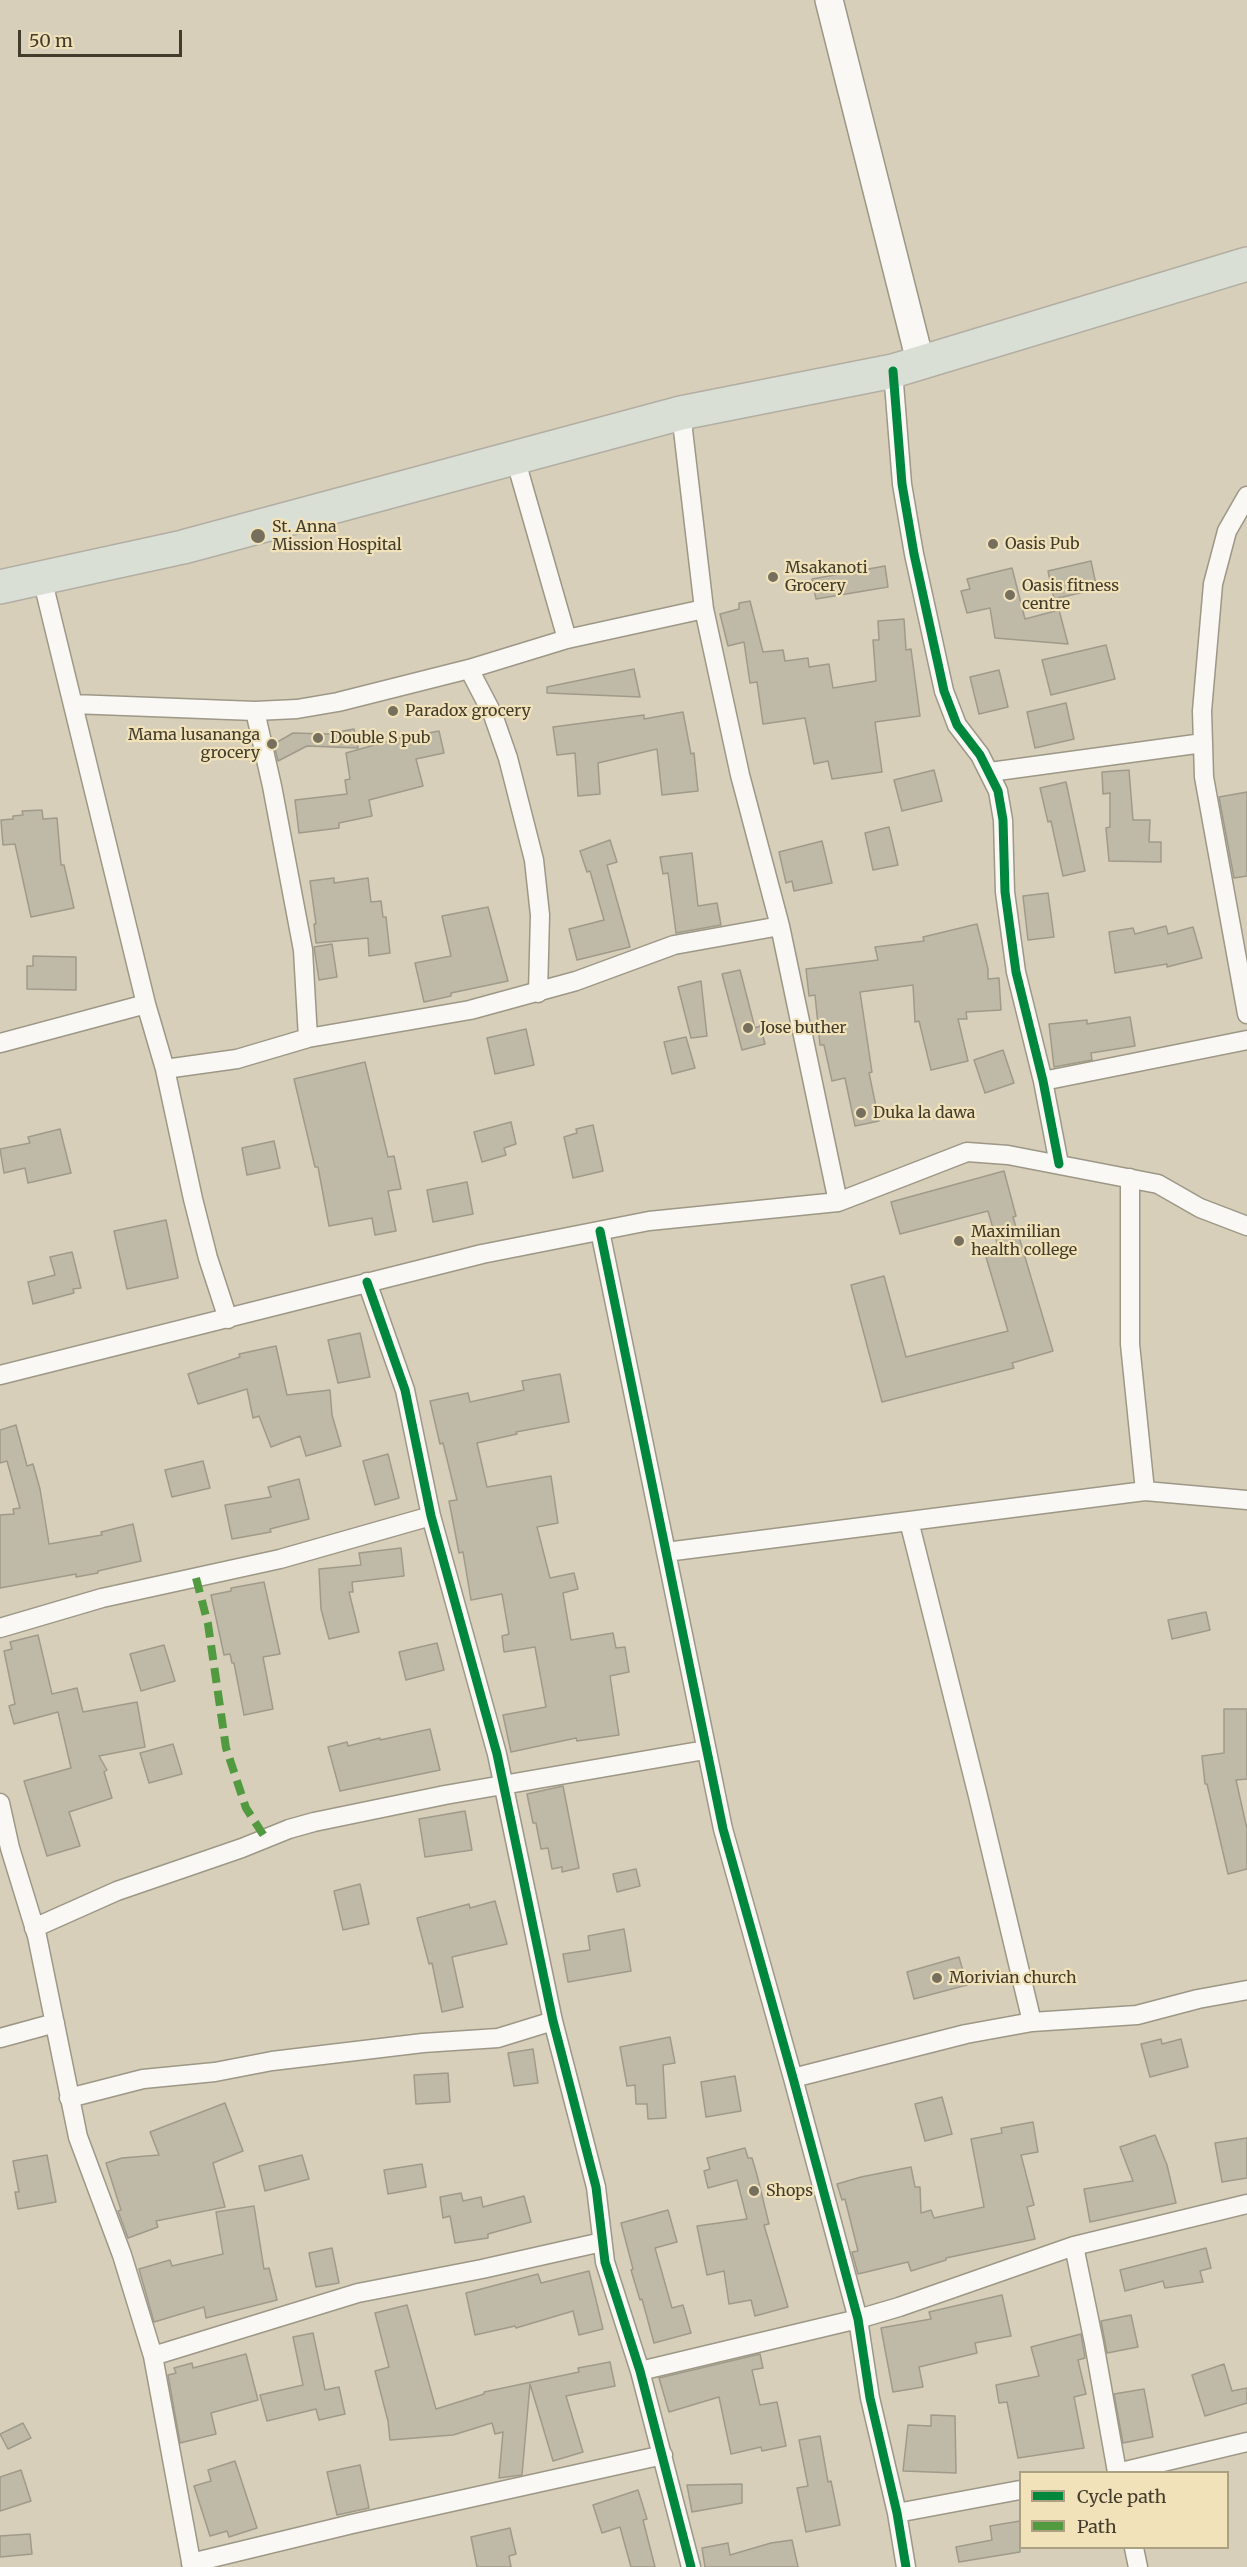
<!DOCTYPE html>
<style>
body{margin:0}
#map{position:relative;width:1247px;height:2567px;overflow:hidden;background:#d7cfba;font-family:Merriweather,serif}
canvas{display:block}
.legend{position:absolute;left:1019px;top:2471px;width:210px;height:78px;box-sizing:border-box;background:#f1e2ba;border:2px solid #aba081;margin:0;padding:8px 10px;list-style:none;font-size:18px;color:#423c2c}
.legend li{display:flex;align-items:center;gap:12px;height:30px}
.legend b{width:30px;border:2px solid #aba081}
.scale{position:absolute;left:18px;top:30px;width:164px;height:27px;box-sizing:border-box;border:3px solid #423c2c;border-top:0;padding-left:8px;font-size:18px;line-height:21px;white-space:nowrap;color:#423c2c;-webkit-text-stroke:4px #f1e2ba;paint-order:stroke}
</style>
<div id="map">
<canvas width="1247" height="2567"></canvas>
<ul class="legend">
<li><b style="height:8px;background:#00873e"></b>Cycle path</li>
<li><b style="height:8px;background:#529a40"></b>Path</li>
</ul>
<div class="scale">50 m</div>
</div>
<script>
const c = document.querySelector('canvas').getContext('2d');
c.lineJoin = 'round';
function fill(path, color) { c.fillStyle = color; c.fill(path, 'evenodd'); }
const toPath = rows => new Path2D(rows.map(r => 'M' + r).join(''));
function strokePath(path, color, width, dash) { c.strokeStyle = color; c.lineWidth = width; c.lineCap = dash ? 'butt' : 'round'; c.setLineDash(dash || []); c.stroke(path); }
function drawText(font, color, halo, rows, align = 'center') {
  c.font = font + ' Merriweather,serif'; c.lineWidth = 4.5; c.setLineDash([]); c.textBaseline = 'middle'; c.strokeStyle = halo; c.fillStyle = color; for (const [text, x, y, turn = 0] of rows) {
    c.save(); c.translate(x, y); c.rotate((+turn || 0) * Math.PI / 180); c.textAlign = isNaN(turn) ? turn : align; if (halo) c.strokeText(text, 0, 0); c.fillText(text, 0, 0); c.restore();
  }
}
const building = toPath([
 [1091,561,1097,589,1054,599,1048,571,1091,561],
 [885,566,888,587,816,599,812,579,885,566],
 [1012,568,1025,619,1059,610,1068,644,995,638,990,608,967,613,961,591,970,589,967,579,1012,568],
 [750,601,763,652,783,650,785,661,808,658,809,667,829,664,833,688,876,681,873,640,879,640,878,621,904,619,906,650,911,649,920,716,875,722,882,772,832,779,828,761,814,764,805,718,763,724,757,682,750,683,744,642,728,646,720,614,739,609,739,603,750,601],
 [1106,645,1115,679,1051,695,1042,660,1106,645],
 [634,669,640,697,547,693,547,687,634,669],
 [999,670,1008,707,979,714,970,677,999,670],
 [1066,703,1074,739,1035,748,1027,712,1066,703],
 [683,712,691,754,694,753,698,791,662,795,657,749,598,763,600,794,578,796,575,753,557,755,553,727,644,715,644,719,683,712],
 [354,729,358,748,307,746,278,761,274,744,293,733,327,734,354,729],
 [439,731,444,753,416,759,423,786,369,800,372,816,339,823,339,828,299,833,295,800,347,794,345,780,350,779,346,753,396,739,439,731],
 [934,770,942,801,902,811,894,780,934,770],
 [1129,770,1133,820,1150,820,1149,842,1161,842,1161,862,1109,861,1106,828,1110,827,1110,793,1103,794,1102,772,1129,770],
 [1066,782,1085,871,1063,876,1051,821,1048,822,1040,788,1066,782],
 [1247,792,1247,876,1234,878,1219,797,1247,792],
 [42,810,43,819,57,818,61,865,64,865,74,908,31,917,15,844,3,845,1,820,13,819,13,816,23,815,22,811,42,810],
 [889,827,898,865,873,870,865,833,889,827],
 [610,840,617,862,607,865,630,947,577,960,569,929,604,920,590,871,587,872,580,851,610,840],
 [822,841,832,883,794,891,792,881,786,883,779,852,822,841],
 [692,853,698,906,717,903,721,925,676,933,668,873,663,874,660,857,692,853],
 [334,878,334,883,368,878,371,902,381,901,383,917,386,917,390,953,369,956,368,938,316,943,314,924,316,924,310,881,334,878],
 [1048,893,1054,937,1028,940,1023,896,1048,893],
 [488,907,508,981,451,993,451,996,424,1002,415,963,451,956,442,916,488,907],
 [977,924,988,969,988,979,999,978,1001,1010,966,1012,967,1019,958,1019,968,1061,931,1070,919,1021,915,1022,913,985,860,992,872,1072,869,1073,879,1121,855,1126,845,1078,832,1081,824,1045,820,1045,815,995,809,996,806,969,878,960,875,947,924,941,923,937,977,924],
 [1166,926,1168,934,1193,927,1202,958,1167,967,1167,964,1115,973,1109,932,1133,928,1135,934,1166,926],
 [332,944,337,977,319,980,314,947,332,944],
 [33,956,76,957,76,990,27,989,27,966,33,966,33,956],
 [740,970,755,1028,760,1026,765,1044,742,1050,722,974,740,970],
 [701,981,707,1036,691,1038,678,987,701,981],
 [1130,1017,1135,1046,1091,1053,1092,1060,1054,1067,1049,1024,1087,1020,1087,1024,1130,1017],
 [526,1029,534,1065,495,1074,487,1038,526,1029],
 [686,1037,695,1068,672,1074,664,1042,686,1037],
 [1003,1050,1014,1083,985,1093,974,1060,1003,1050],
 [365,1062,388,1157,394,1156,401,1189,388,1191,396,1231,375,1235,372,1218,329,1226,318,1167,315,1167,294,1079,365,1062],
 [511,1122,516,1144,504,1148,506,1155,482,1162,474,1132,511,1122],
 [593,1125,603,1171,573,1178,564,1137,577,1133,576,1129,593,1125],
 [60,1129,71,1173,28,1183,25,1168,4,1173,0,1149,30,1143,28,1137,60,1129],
 [274,1141,280,1168,247,1175,242,1148,274,1141],
 [1004,1171,1016,1216,1013,1217,1053,1351,1012,1363,1014,1368,882,1402,851,1285,884,1276,906,1357,1008,1331,986,1257,1000,1253,988,1211,900,1234,891,1202,1004,1171],
 [467,1182,473,1214,433,1222,427,1190,467,1182],
 [166,1220,178,1278,127,1289,114,1231,166,1220],
 [72,1252,81,1288,73,1289,74,1293,33,1304,28,1282,55,1275,50,1257,72,1252],
 [360,1333,370,1377,338,1383,328,1340,360,1333],
 [276,1346,287,1395,330,1390,332,1415,341,1446,306,1456,300,1436,271,1447,259,1416,253,1418,247,1389,198,1404,188,1374,240,1357,239,1354,276,1346],
 [560,1374,569,1422,516,1432,517,1434,477,1443,487,1487,551,1476,558,1523,537,1527,550,1578,574,1573,578,1589,563,1593,571,1640,613,1633,616,1648,625,1647,629,1672,610,1676,619,1735,577,1741,576,1738,511,1752,503,1715,546,1707,535,1647,504,1652,502,1636,509,1634,502,1594,471,1600,463,1552,459,1553,449,1501,457,1500,443,1443,440,1444,430,1401,468,1393,470,1402,524,1390,522,1381,560,1374],
 [16,1425,27,1466,33,1464,40,1489,49,1544,102,1535,101,1532,133,1524,141,1561,98,1571,98,1573,76,1577,76,1574,0,1588,0,1515,14,1514,13,1509,20,1508,7,1461,0,1463,0,1430,16,1425],
 [388,1454,399,1498,375,1505,363,1461,388,1454],
 [203,1461,210,1488,172,1497,165,1470,203,1461],
 [299,1479,309,1519,270,1529,271,1532,232,1539,225,1505,271,1497,268,1487,299,1479],
 [401,1548,404,1576,352,1582,353,1592,349,1592,359,1632,329,1639,321,1609,319,1569,361,1565,359,1553,401,1548],
 [264,1582,280,1654,263,1657,273,1709,244,1715,234,1663,232,1663,230,1654,224,1655,211,1595,231,1591,231,1588,264,1582],
 [1206,1612,1210,1630,1172,1639,1168,1620,1206,1612],
 [38,1635,52,1694,77,1688,83,1712,137,1702,145,1747,99,1756,107,1770,104,1772,112,1798,69,1812,80,1846,47,1856,24,1781,71,1768,58,1712,14,1724,9,1706,15,1704,4,1651,12,1649,10,1642,38,1635],
 [437,1643,444,1670,406,1680,399,1652,437,1643],
 [164,1645,175,1681,141,1691,130,1654,164,1645],
 [1224,1709,1247,1709,1247,1779,1236,1780,1247,1829,1247,1869,1228,1874,1207,1784,1205,1784,1202,1756,1224,1753,1224,1709],
 [430,1729,440,1770,340,1791,328,1747,347,1742,348,1746,380,1738,380,1740,430,1729],
 [173,1744,182,1774,149,1783,140,1753,173,1744],
 [563,1786,579,1868,562,1872,562,1867,552,1869,548,1848,541,1849,536,1823,533,1823,527,1794,563,1786],
 [465,1811,472,1850,425,1857,419,1819,465,1811],
 [636,1869,640,1886,617,1892,613,1874,636,1869],
 [360,1884,369,1924,343,1930,334,1891,360,1884],
 [495,1901,507,1944,452,1957,463,2007,442,2012,432,1963,429,1964,417,1918,469,1904,470,1908,495,1901],
 [624,1929,631,1971,568,1982,563,1954,590,1950,588,1936,624,1929],
 [959,1957,967,1985,914,1999,907,1972,959,1957],
 [670,2037,675,2063,663,2065,666,2118,648,2119,647,2104,636,2104,635,2085,627,2086,620,2047,670,2037],
 [1161,2039,1162,2044,1181,2039,1188,2067,1150,2077,1141,2044,1161,2039],
 [533,2049,538,2083,514,2086,508,2053,533,2049],
 [448,2073,450,2102,416,2104,414,2075,448,2073],
 [735,2076,741,2111,706,2117,701,2082,735,2076],
 [942,2097,952,2134,925,2141,915,2104,942,2097],
 [225,2103,243,2151,213,2163,225,2207,156,2221,158,2227,128,2238,118,2211,121,2210,106,2163,122,2158,159,2155,150,2132,225,2103],
 [1033,2122,1038,2152,1021,2155,1034,2205,1027,2207,1035,2239,946,2258,946,2260,911,2271,908,2262,858,2274,852,2252,858,2251,845,2199,842,2200,837,2184,861,2177,911,2167,915,2187,920,2187,921,2213,931,2210,934,2218,984,2207,971,2139,1002,2133,1001,2128,1033,2122],
 [1155,2135,1167,2165,1176,2203,1090,2222,1084,2189,1133,2181,1120,2147,1155,2135],
 [1247,2138,1247,2178,1222,2182,1215,2143,1247,2138],
 [745,2148,748,2158,752,2158,757,2175,769,2224,764,2225,788,2307,755,2316,751,2300,729,2304,724,2271,707,2275,697,2226,747,2219,737,2180,708,2188,704,2171,710,2169,707,2158,745,2148],
 [47,2155,56,2202,18,2209,15,2192,19,2192,13,2161,47,2155],
 [302,2155,309,2179,265,2191,259,2166,302,2155],
 [422,2164,426,2187,388,2194,384,2170,422,2164],
 [461,2193,463,2201,481,2197,483,2207,524,2196,531,2222,488,2234,488,2238,455,2243,450,2216,443,2218,440,2197,461,2193],
 [254,2206,264,2269,269,2268,277,2300,206,2318,204,2307,154,2322,139,2269,170,2260,172,2266,223,2254,216,2212,254,2206],
 [668,2210,677,2242,655,2248,672,2308,683,2305,691,2333,654,2343,642,2299,640,2300,631,2270,633,2269,621,2223,668,2210],
 [332,2248,339,2283,316,2287,309,2253,332,2248],
 [1206,2248,1211,2268,1200,2271,1203,2282,1165,2288,1163,2281,1125,2291,1120,2270,1206,2248],
 [589,2271,603,2329,579,2335,573,2311,516,2328,515,2326,475,2335,466,2293,538,2274,541,2283,589,2271],
 [1002,2295,1011,2336,975,2343,977,2353,919,2367,923,2387,893,2392,881,2328,931,2319,929,2312,1002,2295],
 [407,2305,436,2409,484,2394,484,2392,579,2372,578,2368,610,2362,615,2386,566,2396,583,2452,553,2461,530,2384,522,2475,499,2478,503,2432,495,2434,492,2423,453,2435,390,2440,388,2421,375,2371,389,2367,375,2313,407,2305],
 [1131,2315,1138,2347,1107,2353,1101,2321,1131,2315],
 [313,2333,325,2390,339,2387,345,2414,319,2420,316,2409,267,2421,260,2395,303,2385,293,2337,313,2333],
 [1081,2334,1085,2358,1078,2360,1086,2394,1074,2397,1084,2448,1018,2458,1007,2402,999,2403,996,2385,1039,2376,1031,2347,1081,2334],
 [246,2354,258,2400,211,2413,216,2434,180,2443,168,2375,176,2373,174,2368,192,2363,193,2368,246,2354],
 [760,2354,763,2368,752,2370,760,2405,777,2402,786,2446,762,2451,761,2447,731,2454,719,2397,669,2412,659,2378,760,2354],
 [1224,2364,1232,2391,1247,2388,1247,2403,1205,2416,1192,2375,1224,2364],
 [1144,2389,1153,2437,1123,2443,1114,2394,1144,2389],
 [931,2415,955,2416,956,2473,903,2471,908,2425,931,2426,931,2415],
 [23,2423,31,2438,8,2449,0,2434,23,2423],
 [820,2436,828,2482,831,2481,840,2525,806,2532,797,2488,808,2486,799,2440,820,2436],
 [235,2461,257,2528,229,2537,227,2531,210,2536,194,2486,211,2481,208,2470,235,2461],
 [360,2465,369,2508,337,2515,327,2472,360,2465],
 [21,2470,31,2501,0,2511,0,2477,21,2470],
 [742,2484,742,2503,692,2512,687,2485,742,2484],
 [638,2490,647,2519,643,2520,655,2567,631,2567,620,2527,602,2533,593,2505,638,2490],
 [1020,2521,1020,2552,959,2562,956,2547,992,2540,990,2526,1020,2521],
 [510,2528,516,2554,509,2556,511,2567,477,2567,471,2537,510,2528],
 [30,2534,32,2554,0,2557,0,2536,30,2534],
 [792,2540,798,2567,705,2567,702,2548,728,2543,730,2555,771,2543,792,2540]
]);
const street = toPath([
 [893,371,902,484,914,554,944,691,957,725,980,755,998,791,1003,820,1005,892,1016,972,1043,1081,1059,1164],
 [681,413,704,609,740,775,780,926,838,1202],
 [515,458,567,639],
 [1247,496,1227,531,1213,584,1202,711,1204,777,1247,1014],
 [42,578,146,1004,165,1069,193,1199,208,1258,228,1319],
 [469,669,493,715,508,758,534,860,540,915,538,993],
 [73,704,255,711,297,709,338,702,469,669,567,639,704,609],
 [255,711,272,786,303,950,308,1038],
 [990,772,1203,743],
 [0,1043,146,1004],
 [165,1069,237,1059,308,1038,470,1010,576,981,674,945,780,926],
 [1043,1081,1247,1040],
 [1130,1178,1130,1344,1145,1491],
 [600,1231,723,1829,793,2078,858,2319,870,2398,897,2513,906,2567],
 [367,1282,405,1390,431,1516,497,1754,553,2021,596,2187,605,2262,640,2371,691,2567],
 [0,1375,482,1254,649,1221,838,1202,967,1152,1008,1155,1158,1184,1200,1208,1247,1226],
 [909,1521,978,1796,1032,2022],
 [666,1552,1145,1491,1247,1500],
 [0,1628,102,1598,280,1559,431,1516],
 [0,1803,10,1848,37,1936,78,2137,122,2255,153,2356,192,2567],
 [34,1928,117,1891,242,1848,289,1829,314,1822,445,1795,705,1750],
 [0,2038,55,2023],
 [793,2078,966,2034,1032,2022,1137,2015,1198,1999,1247,1990],
 [69,2098,143,2079,215,2072,272,2061,423,2043,498,2038,553,2021],
 [1074,2246,1094,2343,1117,2472],
 [153,2356,358,2293,482,2269,602,2242],
 [640,2371,858,2319,899,2307,1074,2246,1247,2204],
 [1121,2472,1247,2442],
 [897,2513,1020,2490],
 [1134,2548,1138,2567],
 [191,2563,352,2524,663,2455]
]);
const secondary = toPath([
 [829,0,920,361]
]);
const highway = toPath([
 [0,587,183,547,681,413,893,371,1247,264]
]);
const quiet = toPath([
 [196,1578,208,1624,226,1748,246,1808,266,1839]
]);
const cycleway = toPath([
 [893,371,902,484,914,554,944,691,957,725,980,755,998,791,1003,820,1005,892,1016,972,1043,1081,1059,1164],
 [600,1231,723,1829,793,2078,858,2319,870,2398,897,2513,906,2567],
 [367,1282,405,1390,431,1516,497,1754,553,2021,596,2187,605,2262,640,2371,691,2567]
]);
const markers = [
 [258,536,8,"#766f5e"],
 [993,544,6,"#766f5e"],
 [773,577,6,"#766f5e"],
 [1010,595,6,"#766f5e"],
 [393,711,6,"#766f5e"],
 [318,738,6,"#766f5e"],
 [272,744,6,"#766f5e"],
 [748,1028,6,"#766f5e"],
 [861,1113,6,"#766f5e"],
 [959,1241,6,"#766f5e"],
 [937,1978,6,"#766f5e"],
 [754,2191,6,"#766f5e"]
];
const poiNames = [
 ["St. Anna",272,527],
 ["Mission Hospital",272,545],
 ["Oasis Pub",1005,544],
 ["Msakanoti",785,568],
 ["Grocery",785,586],
 ["Oasis fitness",1022,586],
 ["centre",1022,604],
 ["Paradox grocery",405,711],
 ["Mama lusananga",260,735,"right"],
 ["grocery",260,753,"right"],
 ["Double S pub",330,738],
 ["Jose buther",760,1028],
 ["Duka la dawa",873,1113],
 ["Maximilian",971,1232],
 ["health college",971,1250],
 ["Morivian church",949,1978],
 ["Shops",766,2191]
];
fill(building, '#bfb9a8');
strokePath(building, '#a09a8a', 1.5);
strokePath(street, '#9d9786', 21);
strokePath(secondary, '#9d9786', 30);
strokePath(highway, '#b3aea3', 36);
strokePath(street, '#f9f8f5', 18);
strokePath(secondary, '#f9f8f5', 27);
strokePath(highway, '#dadfd6', 33);
strokePath(quiet, '#529a40', 8, [15, 8]);
strokePath(cycleway, '#00873e', 9);
for (const [x, y, r, color] of markers) { const dot = new Path2D(); dot.arc(x, y, r, 0, 2 * Math.PI); c.fillStyle = color; c.fill(dot); strokePath(dot, '#f1e2ba', 2); }
drawText('16px', '#423c2c', '#f1e2ba', poiNames, 'left');
</script>
